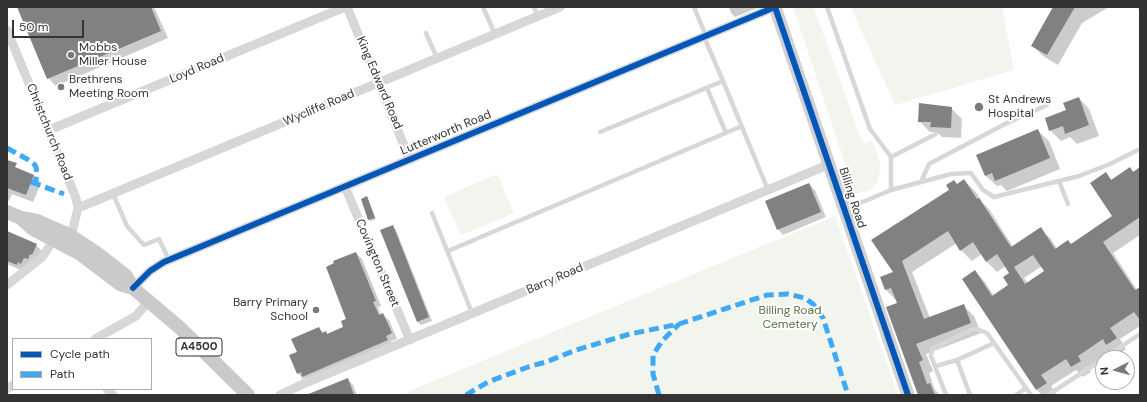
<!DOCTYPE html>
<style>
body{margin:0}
#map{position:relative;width:1147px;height:402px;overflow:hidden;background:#fff;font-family:"DM Sans",sans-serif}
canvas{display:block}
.frame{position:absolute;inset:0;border:8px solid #333;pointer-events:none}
.legend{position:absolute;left:12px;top:338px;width:140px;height:52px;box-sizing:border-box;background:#fff;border:1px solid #adadad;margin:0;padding:5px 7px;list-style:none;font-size:12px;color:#333}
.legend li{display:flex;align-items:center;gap:8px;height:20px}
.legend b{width:20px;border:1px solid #adadad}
.north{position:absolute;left:1095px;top:350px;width:40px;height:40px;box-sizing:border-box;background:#fff;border:1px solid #adadad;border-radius:50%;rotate:264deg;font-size:11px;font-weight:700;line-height:16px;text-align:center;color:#333}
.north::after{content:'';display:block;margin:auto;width:14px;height:18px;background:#7a7a7a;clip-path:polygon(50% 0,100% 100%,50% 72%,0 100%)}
.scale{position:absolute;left:12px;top:20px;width:72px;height:18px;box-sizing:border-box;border:2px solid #333;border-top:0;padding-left:5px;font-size:12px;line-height:14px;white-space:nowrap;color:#333;-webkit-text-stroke:3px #fff;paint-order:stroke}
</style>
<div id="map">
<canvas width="1147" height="402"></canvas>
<div class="frame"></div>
<ul class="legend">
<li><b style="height:5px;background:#0057b8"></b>Cycle path</li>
<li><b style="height:5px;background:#3fa9f5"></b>Path</li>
</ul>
<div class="north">N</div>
<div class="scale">50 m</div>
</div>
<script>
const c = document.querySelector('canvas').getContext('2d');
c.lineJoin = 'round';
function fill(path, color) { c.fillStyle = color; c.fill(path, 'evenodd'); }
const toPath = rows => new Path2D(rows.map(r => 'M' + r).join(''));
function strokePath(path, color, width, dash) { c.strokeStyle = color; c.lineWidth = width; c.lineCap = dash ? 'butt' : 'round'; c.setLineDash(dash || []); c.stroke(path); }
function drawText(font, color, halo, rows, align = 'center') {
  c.font = font + ' "DM Sans",sans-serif'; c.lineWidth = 4; c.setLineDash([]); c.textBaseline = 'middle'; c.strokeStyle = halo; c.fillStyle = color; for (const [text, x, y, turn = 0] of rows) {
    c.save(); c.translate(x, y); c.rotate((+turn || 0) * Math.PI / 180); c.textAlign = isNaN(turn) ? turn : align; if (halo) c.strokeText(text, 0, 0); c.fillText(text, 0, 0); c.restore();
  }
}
const green = toPath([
 [793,7,814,7,860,136,864,144,873,141,881,167,877,183,869,191,855,194],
 [851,7,1002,7,1014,70,895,105],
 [497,174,514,213,461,235,444,197],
 [835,216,898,395,408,395,407,392]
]);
const shadow = toPath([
 [18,7,154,7,168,38,56,86,48,78],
 [729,7,756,7,757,8,735,17,731,13],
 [1054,7,1109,7,1082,23,1058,65,1043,56,1032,45],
 [1079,98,1089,109,1099,136,1077,144,1070,137,1061,141,1050,130],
 [951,108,962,119,961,138,942,137,937,132,930,132,919,121],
 [1038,131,1049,141,1060,169,1007,191,1001,185,997,186,986,176,978,156],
 [7,168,34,175,41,183,33,202,12,194,9,201,7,200],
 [1140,168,1140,235,1113,253,1137,290,1140,288,1140,326,1120,339,1126,349,1118,355,1113,350,1088,367,1091,372,1083,377,1076,370,1051,386,1056,394,1055,395,1042,395,1037,390,963,279,975,271,985,282,994,296,1010,285,1011,273,1006,266,997,272,986,261,982,254,972,261,961,250,957,243,912,272,930,318,963,305,974,316,981,333,926,354,933,371,929,373,935,390,940,395,919,395,898,304,897,301,886,290,881,277,894,272,873,240,964,180,975,191,983,203,989,209,1013,247,1040,229,1051,239,1057,249,1071,245,1113,217,1106,174,1112,180,1130,169,1134,172],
 [1042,266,1045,272,1028,283,1024,278],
 [809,184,815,190,826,217,783,235,778,229],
 [367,198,368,199,376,219,371,221,369,220,362,199],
 [392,226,396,230,432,321,421,325,418,322],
 [7,232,36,245,44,253,25,272,7,264],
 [356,253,362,259,381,306,378,307,381,315,383,315,389,320,397,339,391,341,393,346,309,382,305,378,303,379,298,373,298,352,319,328,324,333,327,334,344,327,348,319],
 [347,379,353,385,357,395,308,395]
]);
const building = toPath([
 [17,7,151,7,161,31,47,79],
 [1053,7,1075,7,1047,55,1031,46],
 [1079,97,1089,125,1065,134,1063,126,1049,131,1045,118,1066,110,1063,103],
 [919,103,952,107,951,128,930,127,931,122,918,122],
 [1038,129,1050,158,995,181,992,173,985,176,976,155],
 [7,160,17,163,15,167,34,175,26,195,7,188],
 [1130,167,1133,172,1140,167,1140,217,1103,242,1135,290,1140,287,1140,320,1134,312,1110,328,1117,338,1106,345,1103,339,1078,356,1081,361,1071,367,1066,359,1041,375,1047,383,1036,390,962,279,975,270,992,296,1008,285,1003,277,1009,273,997,254,986,262,973,242,960,251,948,231,902,261,924,319,964,304,971,323,916,344,923,360,919,362,927,384,930,383,935,395,918,395,886,307,897,303,891,288,885,290,880,277,893,272,871,240,949,190,946,185,954,180,957,184,964,179,977,199,979,198,1011,247,1041,227,1055,249,1068,240,1071,244,1112,216,1090,183,1106,172,1111,180],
 [1033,255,1044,271,1025,284,1014,267],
 [809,183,821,212,777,230,765,201],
 [367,196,375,218,368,220,361,199],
 [393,225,429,317,417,322,380,230],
 [7,231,37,244,32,255,30,254,28,259,24,258,21,264,18,262,17,265,7,261],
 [356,252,376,301,373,302,379,315,383,313,392,333,386,336,388,340,302,377,301,372,297,374,289,355,297,352,291,339,319,327,322,333,326,331,327,334,343,327,341,321,346,319,326,267,334,263,333,261],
 [348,378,354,395,306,395]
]);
const lane = toPath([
 [483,7,495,34],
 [534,7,538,16],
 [694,7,706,36],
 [827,7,870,129,891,157],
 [1139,7,1140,8],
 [426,33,437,58],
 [704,37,723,81,768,190],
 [707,88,726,133],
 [600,132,723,81],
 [1059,181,1068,204],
 [921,182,929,164,1005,124,1047,105],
 [891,190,951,174,971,173,983,190,994,197,1079,176,1110,164,1140,149],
 [113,194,127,226,144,245,159,239,169,260],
 [846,209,891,190,891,157,936,134],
 [432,213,472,313],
 [448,251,742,126],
 [1104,358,1140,334],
 [957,360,970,395],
 [936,366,957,360,994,343],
 [946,395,931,356,932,349,973,329,977,329,987,333,1031,395],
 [1016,395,1026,388],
 [1048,395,1103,359]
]);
const street = toPath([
 [347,7,410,160],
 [7,30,76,198,78,208,71,236],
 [49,130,345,7],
 [345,187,410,340],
 [78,208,560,7],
 [7,285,42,257,49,247,52,240],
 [133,288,150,271,164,262,775,7],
 [95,339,136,316,148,302],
 [7,389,13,385],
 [107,389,113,395],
 [280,395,303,384,830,164]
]);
const secondary = toPath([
 [775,7,908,395]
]);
const primary = toPath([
 [7,212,21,218,37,221,71,236,98,254,126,276,133,288,179,327,248,395],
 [21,218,33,229,79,253,120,284,133,288]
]);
const quiet = toPath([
 [7,148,27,159,35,165,36,167,37,174,35,184],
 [31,182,64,194],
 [466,395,488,382,528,367,546,362,576,350,630,334,679,324,767,295,788,294,805,298,813,304,823,318,848,395],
 [659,395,653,374,653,355,662,341,679,324]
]);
const cycleway = toPath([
 [775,7,908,395],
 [133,288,150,271,164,262,775,7]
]);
const markers = [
 [71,55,4,"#7a7a7a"],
 [61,87,4,"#7a7a7a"],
 [979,107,5,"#7a7a7a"],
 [316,310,4,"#7a7a7a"]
];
const shields = [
 [199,347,46]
];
const shieldNames = [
 ["A4500",199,347]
];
const poiNames = [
 ["Mobbs",79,48],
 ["Miller House",79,62],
 ["Brethrens",69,80],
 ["Meeting Room",69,94],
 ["St Andrews",988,100],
 ["Hospital",988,114],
 ["Barry Primary",308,303,"right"],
 ["School",308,317,"right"]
];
const streetNames = [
 ["Loyd Road",197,69,-23],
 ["King Edward Road",379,83,67],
 ["Wycliffe Road",319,108,-23],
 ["Christchurch Road",49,132,68],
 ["Lutterworth Road",446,133,-23],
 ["Billing Road",852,198,72],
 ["Covington Street",377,263,67],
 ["Barry Road",555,279,-23]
];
const parkNames = [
 ["Billing Road",790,311],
 ["Cemetery",790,325]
];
fill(green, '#f1f5ed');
fill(shadow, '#0003');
fill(building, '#818181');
strokePath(lane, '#d7d7d7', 4.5);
strokePath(street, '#d7d7d7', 9);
strokePath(secondary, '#d0d0d0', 13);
strokePath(primary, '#cacaca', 14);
strokePath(quiet, '#3fa9f5', 5, [10, 5]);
strokePath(cycleway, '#0057b8', 6);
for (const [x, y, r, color] of markers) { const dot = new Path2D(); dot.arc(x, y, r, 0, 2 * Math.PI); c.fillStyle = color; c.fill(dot); strokePath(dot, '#fff', 1.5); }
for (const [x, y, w] of shields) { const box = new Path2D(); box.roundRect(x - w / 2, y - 9, w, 18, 3); c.fillStyle = '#fff'; c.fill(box); strokePath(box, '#333', 1); }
drawText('bold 11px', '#333', null, shieldNames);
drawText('12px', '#333', '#fff', poiNames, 'left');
drawText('12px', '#333', '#fff', streetNames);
drawText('12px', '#56703f', '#fff', parkNames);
</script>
